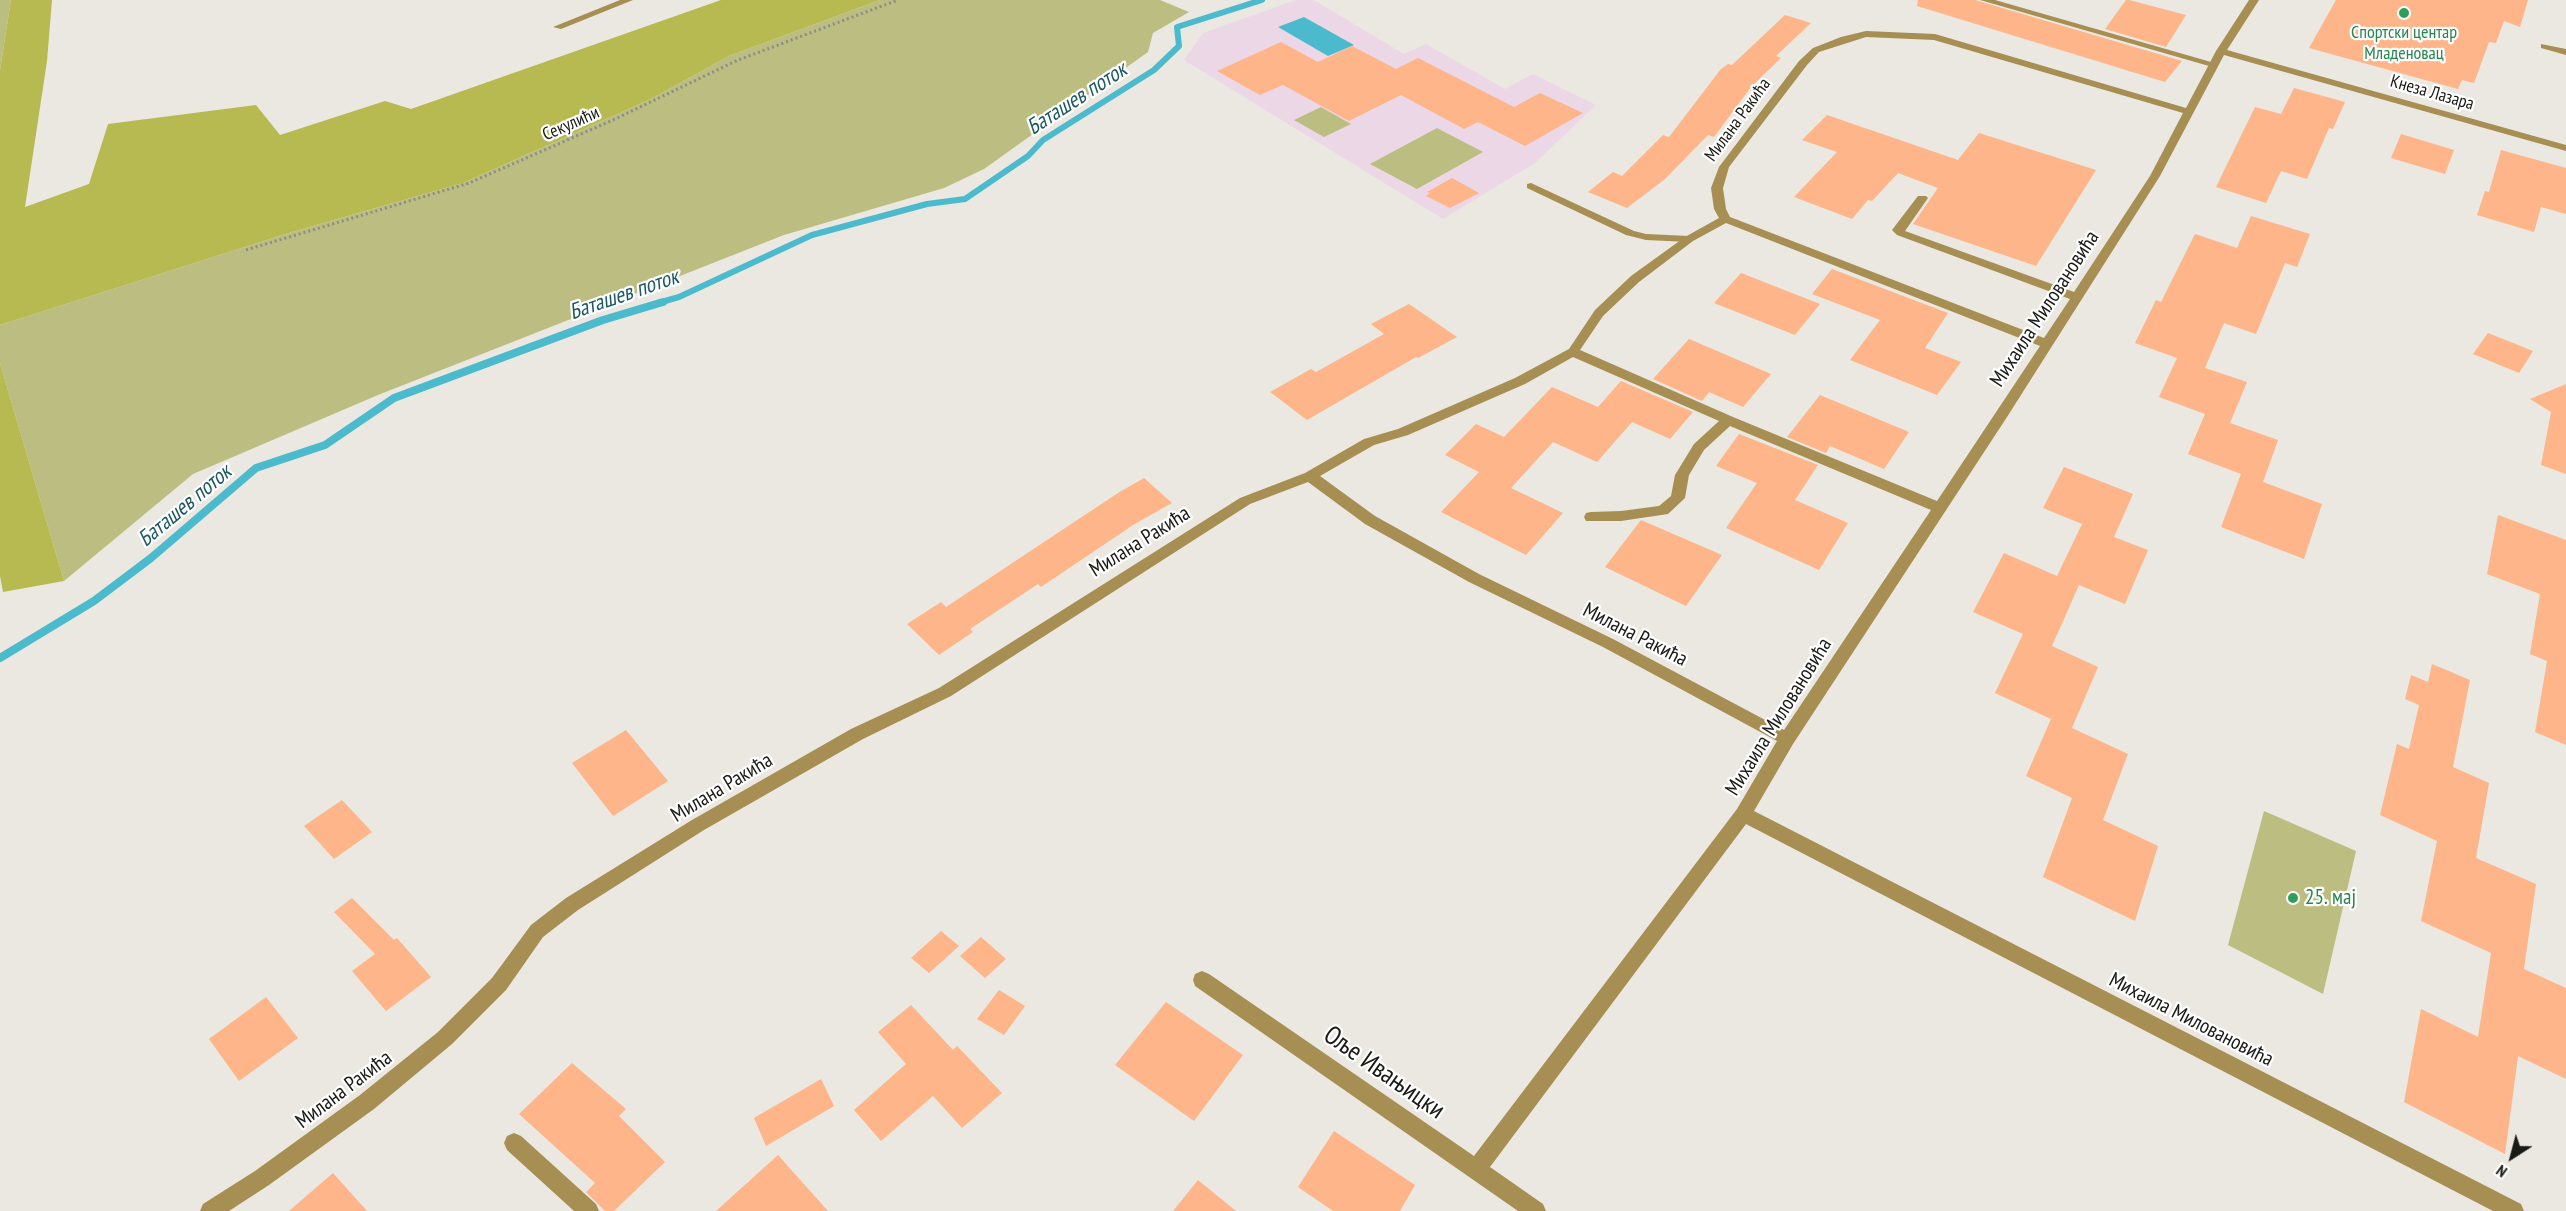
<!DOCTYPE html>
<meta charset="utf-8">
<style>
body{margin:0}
#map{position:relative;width:2566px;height:1211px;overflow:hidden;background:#eae8e0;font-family:"PT Sans Narrow",sans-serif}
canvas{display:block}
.north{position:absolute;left:2482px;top:1127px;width:60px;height:60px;-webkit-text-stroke:4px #fff;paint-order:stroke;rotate:216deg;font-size:16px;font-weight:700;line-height:24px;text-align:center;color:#191916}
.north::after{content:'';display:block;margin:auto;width:21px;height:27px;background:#191916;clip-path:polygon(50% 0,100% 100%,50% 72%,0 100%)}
</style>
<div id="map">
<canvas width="2566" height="1211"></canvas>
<div class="north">N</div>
</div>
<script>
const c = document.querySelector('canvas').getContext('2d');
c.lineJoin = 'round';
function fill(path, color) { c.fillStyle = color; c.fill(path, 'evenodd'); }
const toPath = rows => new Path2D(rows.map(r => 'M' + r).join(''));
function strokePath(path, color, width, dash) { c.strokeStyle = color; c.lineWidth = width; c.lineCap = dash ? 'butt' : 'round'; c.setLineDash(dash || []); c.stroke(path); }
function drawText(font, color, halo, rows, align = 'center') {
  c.font = font + ' "PT Sans Narrow",sans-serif'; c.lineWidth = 4.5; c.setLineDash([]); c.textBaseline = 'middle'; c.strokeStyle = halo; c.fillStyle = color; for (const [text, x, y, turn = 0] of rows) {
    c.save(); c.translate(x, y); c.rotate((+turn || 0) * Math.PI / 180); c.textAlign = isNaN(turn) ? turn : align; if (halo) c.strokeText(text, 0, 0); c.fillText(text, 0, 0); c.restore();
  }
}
const commercial = toPath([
 [1296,0,1314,0,1404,54,1426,44,1505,89,1533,74,1596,105,1535,163,1443,219,1184,60,1203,33]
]);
const green = toPath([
 [0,0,11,0,0,70],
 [880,0,1160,0,1189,12,1153,33,1148,52,984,169,944,188,784,235,378,395,193,474,64,581,0,363,0,325,292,232,463,183,651,99,729,56],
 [1321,107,1351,124,1324,137,1294,120],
 [1437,128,1483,152,1417,189,1370,164],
 [2264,811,2356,851,2323,994,2228,945]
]);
const forest = toPath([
 [11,0,52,0,47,61,25,207,89,184,108,124,256,105,280,135,385,101,411,109,721,0,880,0,729,56,651,99,463,183,292,232,0,325,0,70],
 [0,363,64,581,3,592,0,576]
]);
const water = toPath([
 [1304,17,1354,45,1328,56,1278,27]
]);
const streamFar1 = toPath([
 [658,303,679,297,812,235,927,204,965,199,1028,156,1043,140,1154,70,1179,46,1177,27,1262,0]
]);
const stream = toPath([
 [0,658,94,601,151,558,256,468,325,445,394,398,603,320,663,302]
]);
const building = toPath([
 [1918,0,1975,0,2182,61,2165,82,1917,6],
 [2126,0,2129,0,2186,15,2166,47,2105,29],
 [2336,0,2528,0,2520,27,2504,21,2496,43,2489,42,2474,83,2462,80,2458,89,2309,48],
 [1785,15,1811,23,1776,56,1781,58,1751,87,1714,137,1708,135,1665,179,1627,208,1588,192,1613,172,1622,176,1663,135,1669,137,1721,69,1728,64,1732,65],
 [1281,42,1318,62,1352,46,1396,69,1418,58,1514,107,1540,93,1583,113,1525,146,1478,122,1464,129,1401,95,1349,121,1283,85,1260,95,1217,71],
 [2294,88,2345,102,2333,129,2329,128,2307,179,2281,171,2266,203,2216,187,2255,107,2281,114],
 [1827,115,1958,160,1979,133,2096,170,2036,266,1913,224,1938,188,1898,173,1872,201,1868,200,1852,219,1794,197,1837,152,1802,140],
 [2401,134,2454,150,2445,174,2391,158],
 [2501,150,2566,168,2566,214,2541,207,2534,232,2477,215,2485,191,2489,192],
 [1452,178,1479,193,1450,208,1426,196,1430,193,1427,192],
 [2251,216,2310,234,2297,267,2285,263,2256,334,2224,323,2205,368,2247,382,2230,423,2278,440,2263,482,2322,504,2304,559,2221,527,2241,474,2188,454,2205,414,2159,397,2177,358,2135,343,2156,300,2161,302,2195,234,2237,248],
 [1832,269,1948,313,1925,348,1961,362,1937,395,1850,360,1880,320,1812,294],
 [1741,273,1820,304,1795,335,1714,303],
 [1409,304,1457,337,1418,358,1416,357,1307,420,1270,392,1311,369,1316,372,1384,334,1371,324],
 [2488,333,2533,351,2519,373,2473,354],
 [1689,339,1771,374,1743,407,1709,392,1702,401,1653,379],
 [1621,381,1693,412,1670,439,1632,422,1597,462,1553,442,1511,488,1563,513,1526,555,1441,512,1479,472,1445,455,1476,424,1504,437,1552,387,1598,407],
 [2566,384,2566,474,2541,465,2551,412,2530,399],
 [1820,395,1909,432,1884,469,1830,446,1826,453,1787,437],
 [1739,434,1818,465,1795,500,1848,523,1819,570,1726,528,1757,483,1716,466],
 [2064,467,2133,494,2114,537,2148,550,2125,604,2079,585,2052,646,2098,667,2072,728,2128,754,2103,820,2158,846,2135,921,2043,877,2072,798,2026,776,2051,719,1995,693,2023,634,1973,612,2004,553,2057,576,2082,524,2043,508],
 [1144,478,1172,503,1133,525,1041,587,1038,584,970,629,973,632,939,655,907,624,941,602,946,607,1118,493],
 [2498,515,2566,540,2566,745,2535,732,2547,661,2530,654,2540,594,2487,574],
 [1641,520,1722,555,1686,606,1605,567],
 [2432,664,2470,680,2453,767,2489,783,2476,858,2536,884,2524,969,2566,988,2566,1079,2518,1056,2505,1154,2404,1102,2421,1009,2478,1037,2491,953,2421,921,2437,841,2380,815,2397,744,2409,749,2419,705,2405,699,2411,675,2428,682],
 [626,730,668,781,613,816,572,763],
 [342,800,372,832,334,859,304,826],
 [352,898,394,940,397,938,431,977,386,1011,352,971,375,954,334,912],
 [941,931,959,946,929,973,911,958],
 [981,937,1006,959,985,978,960,956],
 [999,990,1025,1006,1004,1035,977,1019],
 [266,997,298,1038,239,1081,209,1039],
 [1166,1002,1243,1055,1194,1121,1115,1065],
 [911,1005,953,1050,957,1046,1002,1093,962,1128,933,1096,881,1141,854,1110,906,1064,878,1032],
 [572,1063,626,1109,619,1116,665,1162,614,1211,605,1211,586,1192,595,1183,519,1114],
 [821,1079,834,1106,766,1146,754,1118],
 [1334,1131,1415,1185,1400,1211,1333,1211,1298,1187],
 [778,1155,828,1211,716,1211],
 [333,1173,367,1211,289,1211],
 [1198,1180,1236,1211,1173,1211]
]);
const path = toPath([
 [246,250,469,183,613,120,738,60,898,0]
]);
const lane = toPath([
 [1980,0,1995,0,2218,64,2209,66,1980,0],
 [2541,44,2566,49,2566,55,2541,48,2541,44],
 [1531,183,1634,231,1646,234,1689,236,1695,239,1689,242,1646,240,1626,235,1527,188,1527,184,1531,183]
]);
const street = toPath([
 [620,0,633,0,561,29,553,27,620,0],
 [2249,0,2259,0,2227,50,2566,145,2566,151,2224,55,2160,176,2007,417,1793,744,1754,811,2521,1204,2524,1211,2493,1211,1746,824,1490,1167,1543,1204,1546,1211,1518,1211,1195,986,1193,980,1195,974,1202,971,1209,974,1474,1156,1737,809,1777,741,1603,647,1469,582,1365,524,1308,482,1250,504,951,696,863,739,704,830,578,910,543,937,506,990,452,1044,374,1109,269,1185,229,1211,200,1211,203,1204,255,1171,360,1095,438,1032,492,978,531,925,566,898,692,820,851,729,939,688,1240,498,1305,473,1364,439,1398,429,1515,378,1569,349,1595,310,1631,276,1685,237,1719,218,1714,209,1711,188,1719,167,1799,61,1813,48,1841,37,1866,31,1935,34,2186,108,2216,51,2249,0],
 [1866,37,1934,40,2183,113,2150,176,2074,292,1905,231,1928,198,1926,196,1918,196,1892,230,1897,235,2070,299,2044,338,1730,217,1726,209,1723,188,1729,167,1807,65,1819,52,1866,37],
 [1726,223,2040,346,1937,501,1733,417,1580,350,1603,316,1639,282,1693,241,1726,223],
 [1573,357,1719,421,1694,444,1675,475,1671,496,1659,506,1621,511,1591,512,1586,513,1584,517,1586,521,1621,521,1668,514,1685,498,1689,475,1704,450,1730,426,1931,510,1784,730,1613,639,1479,574,1375,516,1320,476,1374,445,1408,435,1525,384,1573,357],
 [514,1133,521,1136,596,1204,599,1211,574,1211,507,1150,504,1143,507,1136,514,1133]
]);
const markers = [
 [2404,13,6,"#2e9e5b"],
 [2293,898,6,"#2e9e5b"]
];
const farLeisurenames = [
 ["Спортски центар",2404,33],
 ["Младеновац",2404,54]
];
const farStreetnames = [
 ["Кнеза Лазара",2432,93,16],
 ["Милана Ракића",1738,120,-54],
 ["Секулићи",571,124,-24]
];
const streetNames = [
 ["Михаила Миловановића",2045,309,-57],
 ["Милана Ракића",1140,542,-32],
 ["Милана Ракића",1635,635,27],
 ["Михаила Миловановића",1779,717,-58],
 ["Милана Ракића",722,788,-31],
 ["Михаила Миловановића",2191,1020,27],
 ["Милана Ракића",344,1090,-37]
];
const leisureNames = [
 ["25. мај",2305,898]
];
const waterNames = [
 ["Баташев поток",1077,99,-33],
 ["Баташев поток",624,295,-19],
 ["Баташев поток",185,506,-40]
];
const nearStreetnames = [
 ["Оље Ивањицки",1384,1073,35]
];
fill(commercial, '#ecd7e6');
fill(green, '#bcbe81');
fill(forest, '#b7ba51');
fill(water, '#4cbacd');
strokePath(streamFar1, '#4cbacd', 6);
strokePath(stream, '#4cbacd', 8);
fill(building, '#fdb589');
strokePath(path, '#8d8c86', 3, [2, 3]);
fill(lane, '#a78e52');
fill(street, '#a78e52');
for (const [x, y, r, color] of markers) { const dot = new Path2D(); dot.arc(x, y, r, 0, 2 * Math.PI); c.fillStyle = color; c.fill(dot); strokePath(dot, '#fff', 2); }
drawText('18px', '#27864d', '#fff', farLeisurenames);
drawText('18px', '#191916', '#fff', farStreetnames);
drawText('21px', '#191916', '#fff', streetNames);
drawText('21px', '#27864d', '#fff', leisureNames, 'left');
drawText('italic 22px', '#1a5862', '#fff', waterNames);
drawText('26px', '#191916', '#fff', nearStreetnames);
</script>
